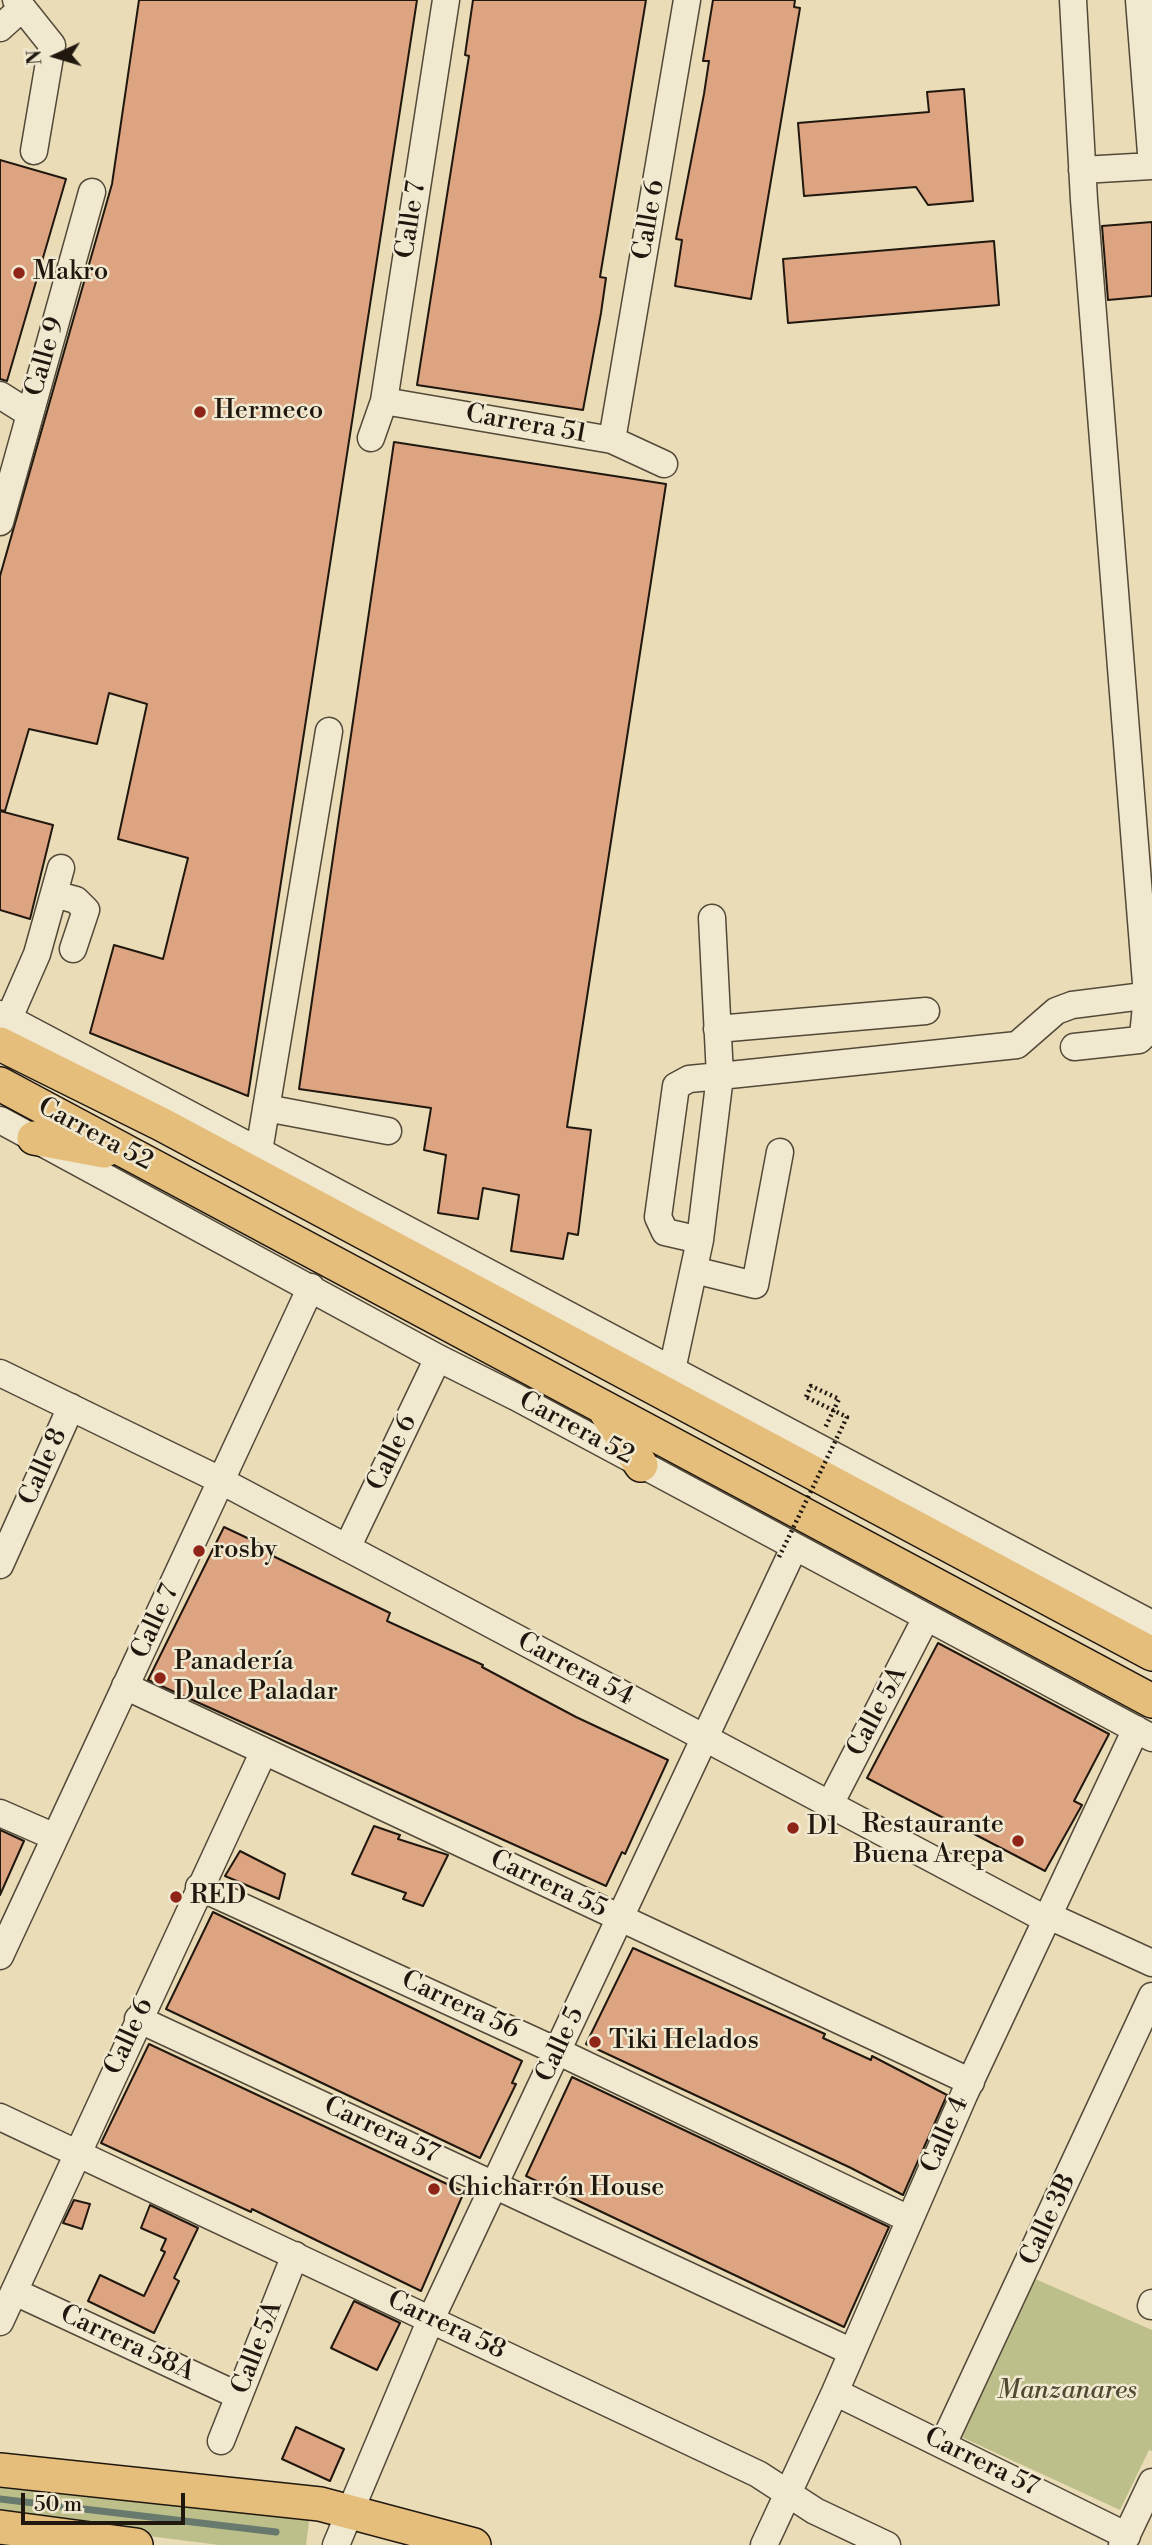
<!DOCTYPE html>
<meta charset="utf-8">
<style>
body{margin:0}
#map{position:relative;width:1152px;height:2545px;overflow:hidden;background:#eadcb7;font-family:"Libre Bodoni",serif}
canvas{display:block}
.north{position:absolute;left:21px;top:21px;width:70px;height:70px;-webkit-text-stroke:5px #f1e8d0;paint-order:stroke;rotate:266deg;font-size:19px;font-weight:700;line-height:28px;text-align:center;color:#20180f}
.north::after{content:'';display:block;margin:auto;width:24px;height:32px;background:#20180f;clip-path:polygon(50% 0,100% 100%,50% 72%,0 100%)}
.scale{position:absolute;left:21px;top:2493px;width:164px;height:32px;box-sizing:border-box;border:4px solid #20180f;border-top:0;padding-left:9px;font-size:21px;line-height:24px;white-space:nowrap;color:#20180f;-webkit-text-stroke:5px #f1e8d0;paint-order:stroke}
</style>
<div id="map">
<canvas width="1152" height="2545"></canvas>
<div class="north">N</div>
<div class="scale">50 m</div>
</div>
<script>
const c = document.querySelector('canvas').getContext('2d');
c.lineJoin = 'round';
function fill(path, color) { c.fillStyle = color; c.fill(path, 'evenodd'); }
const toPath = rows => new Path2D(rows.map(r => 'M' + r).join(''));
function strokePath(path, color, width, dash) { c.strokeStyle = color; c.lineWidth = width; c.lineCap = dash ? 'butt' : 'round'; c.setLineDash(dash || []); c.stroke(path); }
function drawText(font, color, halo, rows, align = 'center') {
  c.font = font + ' "Libre Bodoni",serif'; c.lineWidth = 5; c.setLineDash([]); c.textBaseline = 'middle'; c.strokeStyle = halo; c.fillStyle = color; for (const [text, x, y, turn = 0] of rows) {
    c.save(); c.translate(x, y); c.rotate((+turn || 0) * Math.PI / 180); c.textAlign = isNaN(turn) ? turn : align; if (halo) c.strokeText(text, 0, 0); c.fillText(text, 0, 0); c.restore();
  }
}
const green = toPath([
 [1026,2275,1152,2330,1152,2451,1149,2450,1120,2510,955,2434],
 [0,2479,310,2514,306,2545,219,2545,0,2517]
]);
const stream = toPath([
 [0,2499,276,2532]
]);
const building = toPath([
 [139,0,417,0,248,1096,90,1033,114,945,163,959,188,858,118,839,147,704,109,693,97,744,29,729,5,811,0,810,0,576,112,184,139,0],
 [473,0,646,0,600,277,606,278,601,313,583,410,417,385,469,56,465,55,473,0],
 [713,0,795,0,794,7,800,8,751,299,675,286,682,240,676,239,704,94,709,61,703,61,713,0],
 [964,89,973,201,928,205,916,187,804,196,798,123,929,112,927,92,964,89],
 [0,160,66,179,7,381,0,379,0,160],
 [1152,222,1152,296,1108,300,1102,226,1152,222],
 [994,241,999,305,788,323,783,259,994,241],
 [394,442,666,484,567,1127,591,1130,578,1235,568,1233,563,1259,511,1251,519,1195,483,1188,478,1219,438,1213,446,1155,424,1150,431,1108,299,1089,394,442],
 [0,811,53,825,30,919,0,910,0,811],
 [224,1527,275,1551,273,1556,390,1613,387,1621,483,1665,482,1667,576,1717,668,1760,625,1854,622,1852,606,1886,148,1680,224,1527],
 [938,1643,1109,1734,1074,1801,1082,1805,1045,1871,867,1778,938,1643],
 [374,1826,400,1835,398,1839,448,1855,423,1906,403,1899,406,1893,352,1874,374,1826],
 [0,1830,24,1841,0,1895,0,1830],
 [240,1851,285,1874,279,1899,225,1876,240,1851],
 [213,1912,522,2061,512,2083,516,2084,480,2158,166,2009,213,1912],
 [633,1948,825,2034,823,2038,871,2060,872,2056,947,2095,903,2195,851,2168,586,2044,633,1948],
 [149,2044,464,2192,421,2291,252,2209,251,2212,101,2143,149,2044],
 [572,2077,889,2227,844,2327,526,2176,572,2077],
 [74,2200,90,2204,82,2229,63,2223,74,2200],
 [150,2205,198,2228,174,2278,179,2281,154,2333,88,2301,100,2275,144,2296,165,2252,161,2250,166,2239,141,2228,150,2205],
 [354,2301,400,2323,377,2370,331,2348,354,2301],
 [296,2427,344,2449,330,2481,282,2459,296,2427]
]);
const path = toPath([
 [806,1397,811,1386,839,1399,825,1428]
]);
const minor = toPath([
 [16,0,52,45,34,151],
 [1073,0,1084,200,1147,996,1143,1036,1139,1040,1074,1047],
 [1139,0,1152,166],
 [0,28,21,9],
 [1082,170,1152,166],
 [0,395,30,414],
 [384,401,612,440,664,464],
 [371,438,384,401,446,0],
 [612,440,687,0],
 [0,522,92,192],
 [54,894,76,900,86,910,73,949],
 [0,1014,1152,1624],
 [9,1018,37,954,61,868],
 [717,1029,926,1011],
 [266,1108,388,1131],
 [0,1120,438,1358,516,1397,1152,1738],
 [259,1151,329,731],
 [700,1240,665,1232,658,1217,676,1086,689,1079,720,1076,712,918],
 [694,1270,755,1285,780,1152],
 [672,1370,700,1240,720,1076,1017,1045,1056,1011,1072,1005,1152,995],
 [0,1373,212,1476,1036,1914,1060,1921,1152,1963],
 [347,1548,438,1358],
 [0,1565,71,1407],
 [125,1686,971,2082],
 [829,1806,926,1618],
 [0,1813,55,1837],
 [199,1887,559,2052,909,2219],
 [0,1956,311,1287],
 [138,2019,850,2351],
 [0,2117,758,2474,815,2511,887,2545],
 [15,2292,239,2396],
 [1151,2306,1152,2303],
 [0,2322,263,1753],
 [835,2392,1127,2536],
 [221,2441,295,2255],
 [943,2444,1152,1996],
 [336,2545,431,2319,794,1548],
 [764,2545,835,2392,964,2095,1136,1729],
 [1122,2545,1152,2482]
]);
const major = toPath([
 [0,1044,161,1124,1152,1654],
 [0,1084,1152,1701],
 [34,1138,104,1151],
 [606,1412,641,1465],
 [0,2470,320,2504,474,2545],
 [0,2527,136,2545]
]);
const pathBridge = toPath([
 [779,1557,847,1417,806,1397]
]);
const markers = [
 [19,273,7,"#8f2418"],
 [200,412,7,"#8f2418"],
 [199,1551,7,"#8f2418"],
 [160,1678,7,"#8f2418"],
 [793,1828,7,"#8f2418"],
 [1018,1841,7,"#8f2418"],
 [176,1897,7,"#8f2418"],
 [595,2042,7,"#8f2418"],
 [434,2189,7,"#8f2418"]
];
const streetNames = [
 ["Calle 7",412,220,-81],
 ["Calle 6",650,220,-80],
 ["Calle 9",46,357,-74],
 ["Carrera 51",526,425,10],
 ["Carrera 52",95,1135,28],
 ["Carrera 52",576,1429,28],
 ["Calle 6",393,1453,-64],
 ["Calle 8",44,1467,-66],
 ["Calle 7",156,1622,-65],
 ["Carrera 54",575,1670,28],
 ["Calle 5A",878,1712,-62],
 ["Carrera 55",548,1885,25],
 ["Carrera 56",460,2006,25],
 ["Calle 6",130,2037,-65],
 ["Calle 5",561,2045,-65],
 ["Carrera 57",381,2131,25],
 ["Calle 4",946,2135,-66],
 ["Calle 3B",1049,2220,-65],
 ["Carrera 58",446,2326,25],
 ["Carrera 58A",127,2344,25],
 ["Calle 5A",258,2348,-69],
 ["Carrera 57",981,2463,26]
];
const poiNames = [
 ["Makro",33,273],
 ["Hermeco",214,412],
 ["rosby",213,1551],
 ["Panadería",174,1663],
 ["Dulce Paladar",174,1693],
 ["Restaurante",1004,1826,"right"],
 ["Buena Arepa",1004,1856,"right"],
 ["D1",807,1828],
 ["RED",190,1897],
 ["Tiki Helados",609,2042],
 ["Chicharrón House",448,2189]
];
const parkNames = [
 ["Manzanares",1067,2392]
];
fill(green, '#bdbf8a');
strokePath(stream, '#687a6d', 7);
fill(building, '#dca480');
strokePath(building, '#20180f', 2);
strokePath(minor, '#524939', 29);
strokePath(major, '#20180f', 36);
strokePath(path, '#20180f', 4.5, [2, 3.5]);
strokePath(minor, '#f1e8d0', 26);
strokePath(major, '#e5be7c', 33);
strokePath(pathBridge, '#20180f', 4.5, [2, 3.5]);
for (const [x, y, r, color] of markers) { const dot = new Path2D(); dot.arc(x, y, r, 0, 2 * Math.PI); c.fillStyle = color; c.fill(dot); strokePath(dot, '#f1e8d0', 2.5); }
drawText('26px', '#20180f', '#f1e8d0', streetNames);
drawText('26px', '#20180f', '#f1e8d0', poiNames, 'left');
drawText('italic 26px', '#4f4a34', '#f1e8d0', parkNames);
</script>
